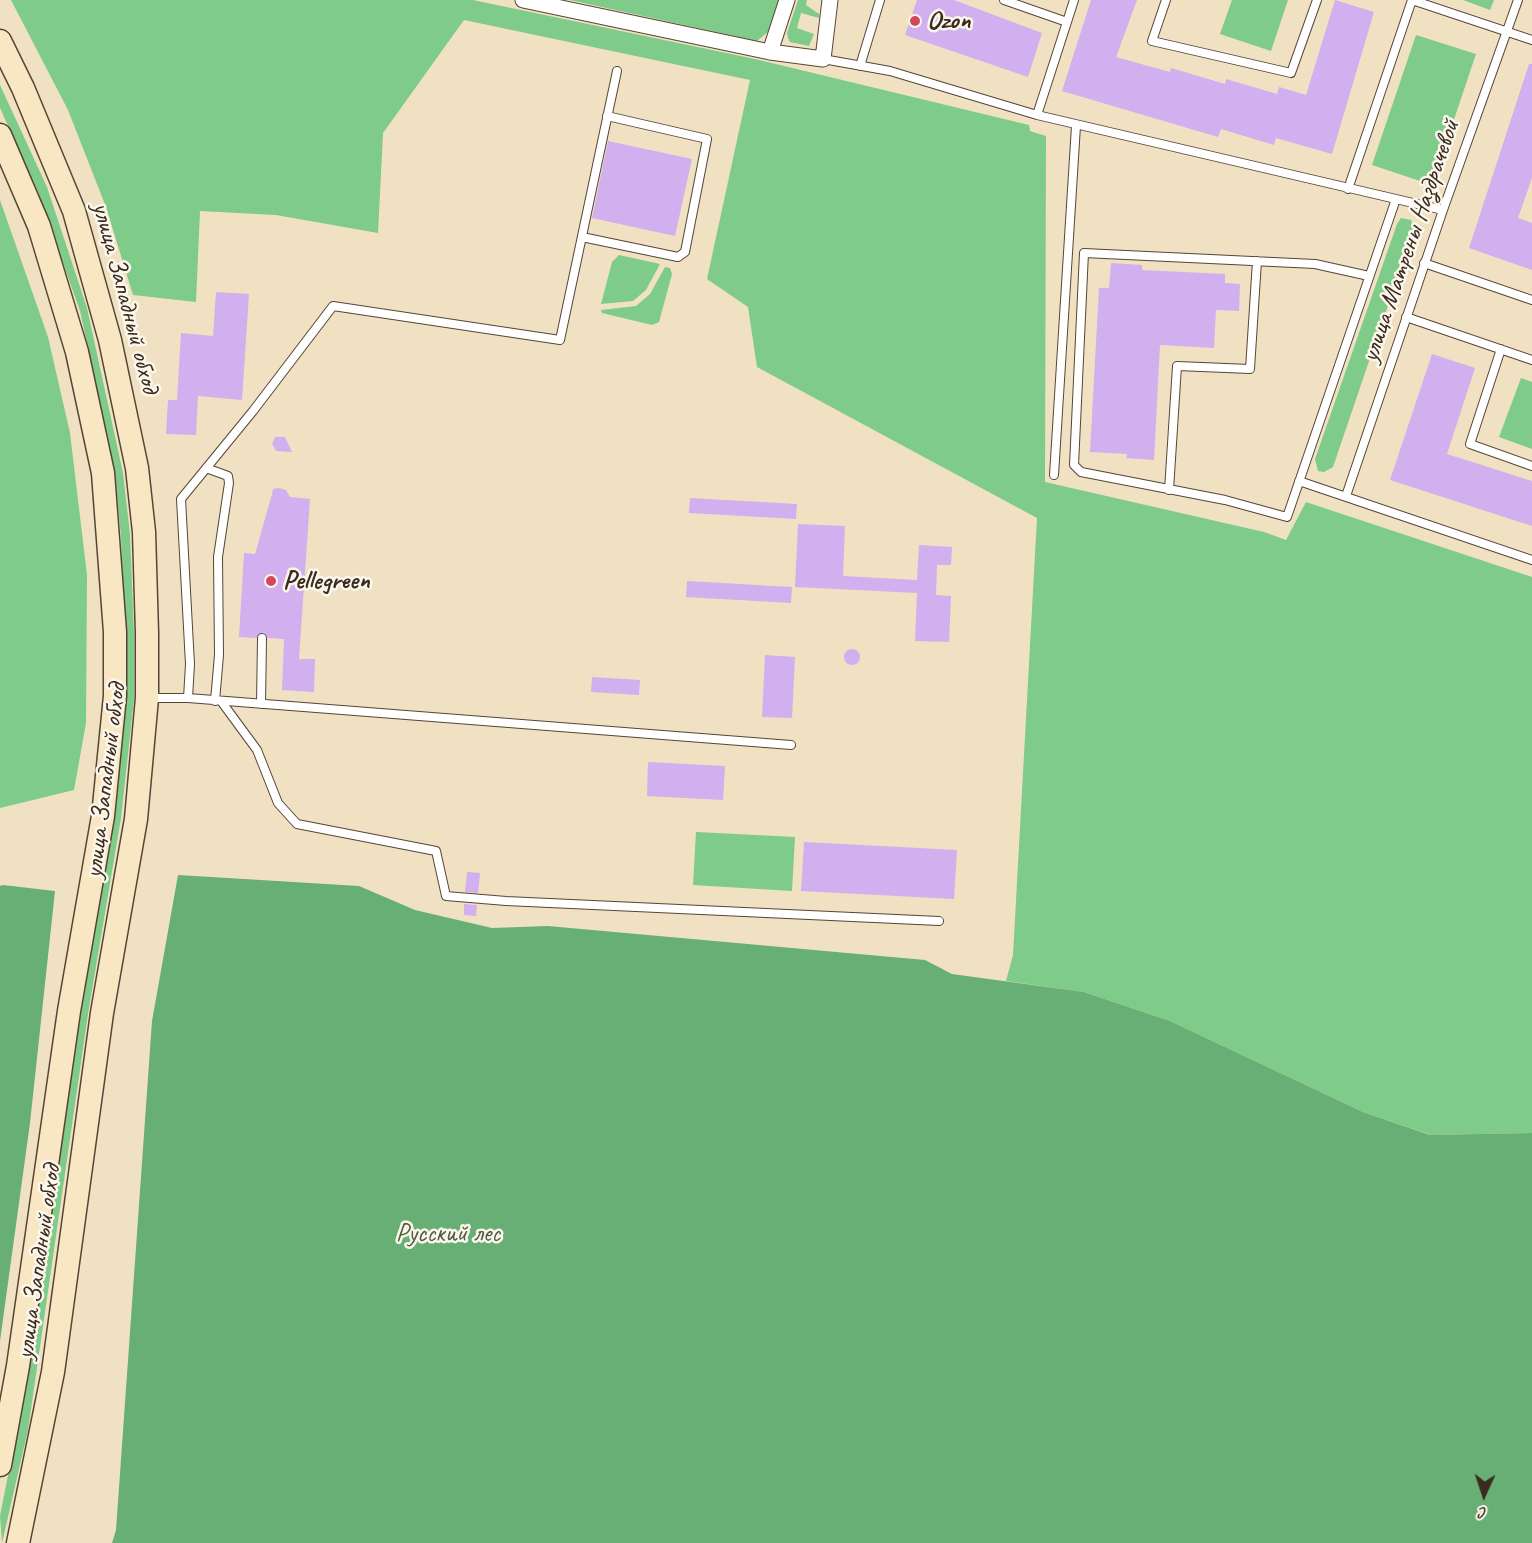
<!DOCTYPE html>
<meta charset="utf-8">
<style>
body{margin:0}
#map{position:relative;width:1532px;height:1543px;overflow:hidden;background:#f0e1c2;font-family:Caveat,sans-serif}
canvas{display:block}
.north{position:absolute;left:1454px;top:1465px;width:60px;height:60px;-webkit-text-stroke:4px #fbf7ec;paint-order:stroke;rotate:183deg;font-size:16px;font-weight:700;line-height:24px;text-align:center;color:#3b2a1e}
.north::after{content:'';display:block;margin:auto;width:21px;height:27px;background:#3b2a1e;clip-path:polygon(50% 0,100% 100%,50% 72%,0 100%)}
</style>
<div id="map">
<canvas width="1532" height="1543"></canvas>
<div class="north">С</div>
</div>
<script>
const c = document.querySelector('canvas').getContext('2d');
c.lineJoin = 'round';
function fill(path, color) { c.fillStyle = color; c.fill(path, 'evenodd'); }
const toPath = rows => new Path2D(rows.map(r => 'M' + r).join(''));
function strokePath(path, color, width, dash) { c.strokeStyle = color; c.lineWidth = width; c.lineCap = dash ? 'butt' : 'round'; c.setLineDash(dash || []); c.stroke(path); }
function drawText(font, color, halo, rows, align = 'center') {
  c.font = font + ' Caveat,sans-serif'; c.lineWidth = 5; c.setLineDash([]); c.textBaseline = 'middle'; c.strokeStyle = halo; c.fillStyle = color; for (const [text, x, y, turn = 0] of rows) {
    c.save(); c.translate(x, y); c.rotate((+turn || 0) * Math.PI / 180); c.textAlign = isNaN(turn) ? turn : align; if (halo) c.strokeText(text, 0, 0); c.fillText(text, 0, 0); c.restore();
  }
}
const green = toPath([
 [11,0,473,0,755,59,1029,125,1030,131,1046,136,1045,482,1264,532,1286,540,1306,502,1532,577,1532,1133,1431,1135,1363,1112,1170,1021,1084,992,1006,981,1013,955,1037,518,757,367,748,307,707,279,750,80,464,20,383,133,378,233,276,215,200,211,196,302,133,295,106,207,68,110],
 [570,0,779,0,770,30,757,41],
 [798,0,807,0,806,5,819,14,819,18,801,13,797,28,814,34,809,46,790,42,788,38,787,33],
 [1232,0,1288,0,1271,51,1220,34],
 [1463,0,1494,0,1490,10],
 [1416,35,1476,54,1432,185,1372,165],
 [0,85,47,187,87,308,123,473,130,534,134,633,134,699,121,818,88,1014,28,1430,2,1543,0,1516,29,1368,79,1015,125,632,121,537,115,474,80,311,38,192,0,108],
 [0,200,48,337,70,433,87,575,86,723,74,790,0,808],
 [1401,218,1411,220,1414,229,1333,467,1324,472,1318,471,1315,459,1397,224],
 [619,255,660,264,646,290,633,301,601,304,612,262],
 [665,267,670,268,672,274,659,322,652,325,602,313,601,310,636,306,650,294],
 [1521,378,1532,382,1532,449,1499,437],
 [696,832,795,837,792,891,693,885]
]);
const forest = toPath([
 [178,875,359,886,415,910,492,928,548,926,925,960,952,974,1084,992,1170,1021,1363,1112,1430,1135,1532,1133,1532,1543,112,1543,116,1530,152,1021],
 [3,885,55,891,30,1123,0,1341,0,886]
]);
const building = toPath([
 [917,0,954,0,1042,33,1028,77,905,35],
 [1091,0,1137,0,1116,57,1170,72,1171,68,1225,84,1226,79,1277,94,1279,87,1306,95,1335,0,1374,12,1332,154,1276,138,1274,145,1221,129,1218,137,1062,91],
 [1529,64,1532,64,1532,178,1518,218,1532,223,1532,270,1469,248],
 [608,141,692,159,675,236,592,218],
 [1111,263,1142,265,1142,270,1225,274,1225,283,1240,284,1239,311,1216,310,1214,348,1160,345,1154,460,1126,458,1127,454,1090,452,1099,288,1109,288],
 [216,292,249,294,242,400,198,396,196,435,166,434,168,400,177,400,181,333,213,336],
 [1432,354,1475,368,1447,454,1532,481,1532,526,1390,480],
 [275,437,285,437,292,452,276,451,272,444],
 [279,488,286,490,290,497,310,499,299,659,315,659,314,692,282,690,284,639,268,638,263,632,256,638,239,637,244,553,255,554,272,494,273,489],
 [690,498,797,504,796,519,689,513],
 [798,524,845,526,843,576,917,580,919,545,952,547,951,565,937,565,936,595,951,596,949,642,915,641,917,593,795,587],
 [687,581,792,587,791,603,686,597],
 '844 657a8 8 0 1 1 16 0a8 8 0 1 1-16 0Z',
 [765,655,795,657,792,718,762,717],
 [592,677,640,680,639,695,591,692],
 [648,762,725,766,723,800,647,796],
 [804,842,957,850,954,899,801,891],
 [467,872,480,873,478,893,465,892],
 [464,904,477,905,476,916,464,915]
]);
const lane = toPath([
 [1166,0,1152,41,1291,73,1317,0],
 [1412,0,1532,40],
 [1067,22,1074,0],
 [823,59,890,71,1037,115,1067,22,1004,0],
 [860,66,880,0],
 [1037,115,1396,199,1287,517,1225,500,1081,472,1074,465,1084,253,1315,264,1369,276],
 [1348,189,1412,0],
 [1396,199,1443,210],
 [582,237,678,257,685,252,707,139,607,116],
 [1424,263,1532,300],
 [1406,317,1532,360],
 [1501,349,1470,444,1532,466],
 [206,468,228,476,229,483,218,557,219,655,215,701],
 [1054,475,1076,126],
 [1299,481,1532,560],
 [1169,490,1177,366,1250,369,1257,261],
 [1346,496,1443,210,1518,0],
 [149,698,188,698,190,664,181,499,253,411,333,306,560,340,617,71],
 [188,698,791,745],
 [221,701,257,750,278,803,297,824,436,851,446,896,506,901,939,921],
 [261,704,262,638]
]);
const street = toPath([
 [523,0,770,52,823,59,830,0],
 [770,52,787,0]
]);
const secondary = toPath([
 [0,41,23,88,74,211,110,340,137,468,144,532,147,633,147,698,136,819,102,1013,53,1372,18,1543],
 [0,135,39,226,77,352,103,473,115,632,115,696,103,816,69,1011,18,1366,0,1465]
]);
const markers = [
 [915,21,6,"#d1495b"],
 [271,581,6,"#d1495b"]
];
const poiNames = [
 ["Ozon",927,21],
 ["Pellegreen",283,581]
];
const streetNames = [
 ["улица Матрены Наздрачевой",1411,241,-71],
 ["улица Западный обход",125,298,75],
 ["улица Западный обход",106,781,-83],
 ["улица Западный обход",39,1262,-82]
];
const parkNames = [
 ["Русский лес",448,1234]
];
fill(green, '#7fcb89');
fill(forest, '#67af75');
fill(building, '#d2afef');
strokePath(lane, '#564537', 10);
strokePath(street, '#564537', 17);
strokePath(secondary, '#564537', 25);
strokePath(lane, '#fff', 8);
strokePath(street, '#fff', 15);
strokePath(secondary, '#f9e7c3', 22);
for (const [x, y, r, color] of markers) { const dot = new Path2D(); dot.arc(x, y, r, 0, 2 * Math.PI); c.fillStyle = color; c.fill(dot); strokePath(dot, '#fbf7ec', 2); }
drawText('bold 26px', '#3b2a1e', '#fbf7ec', poiNames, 'left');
drawText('26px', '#3b2a1e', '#fbf7ec', streetNames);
drawText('26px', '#4f5a3e', '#fbf7ec', parkNames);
</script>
